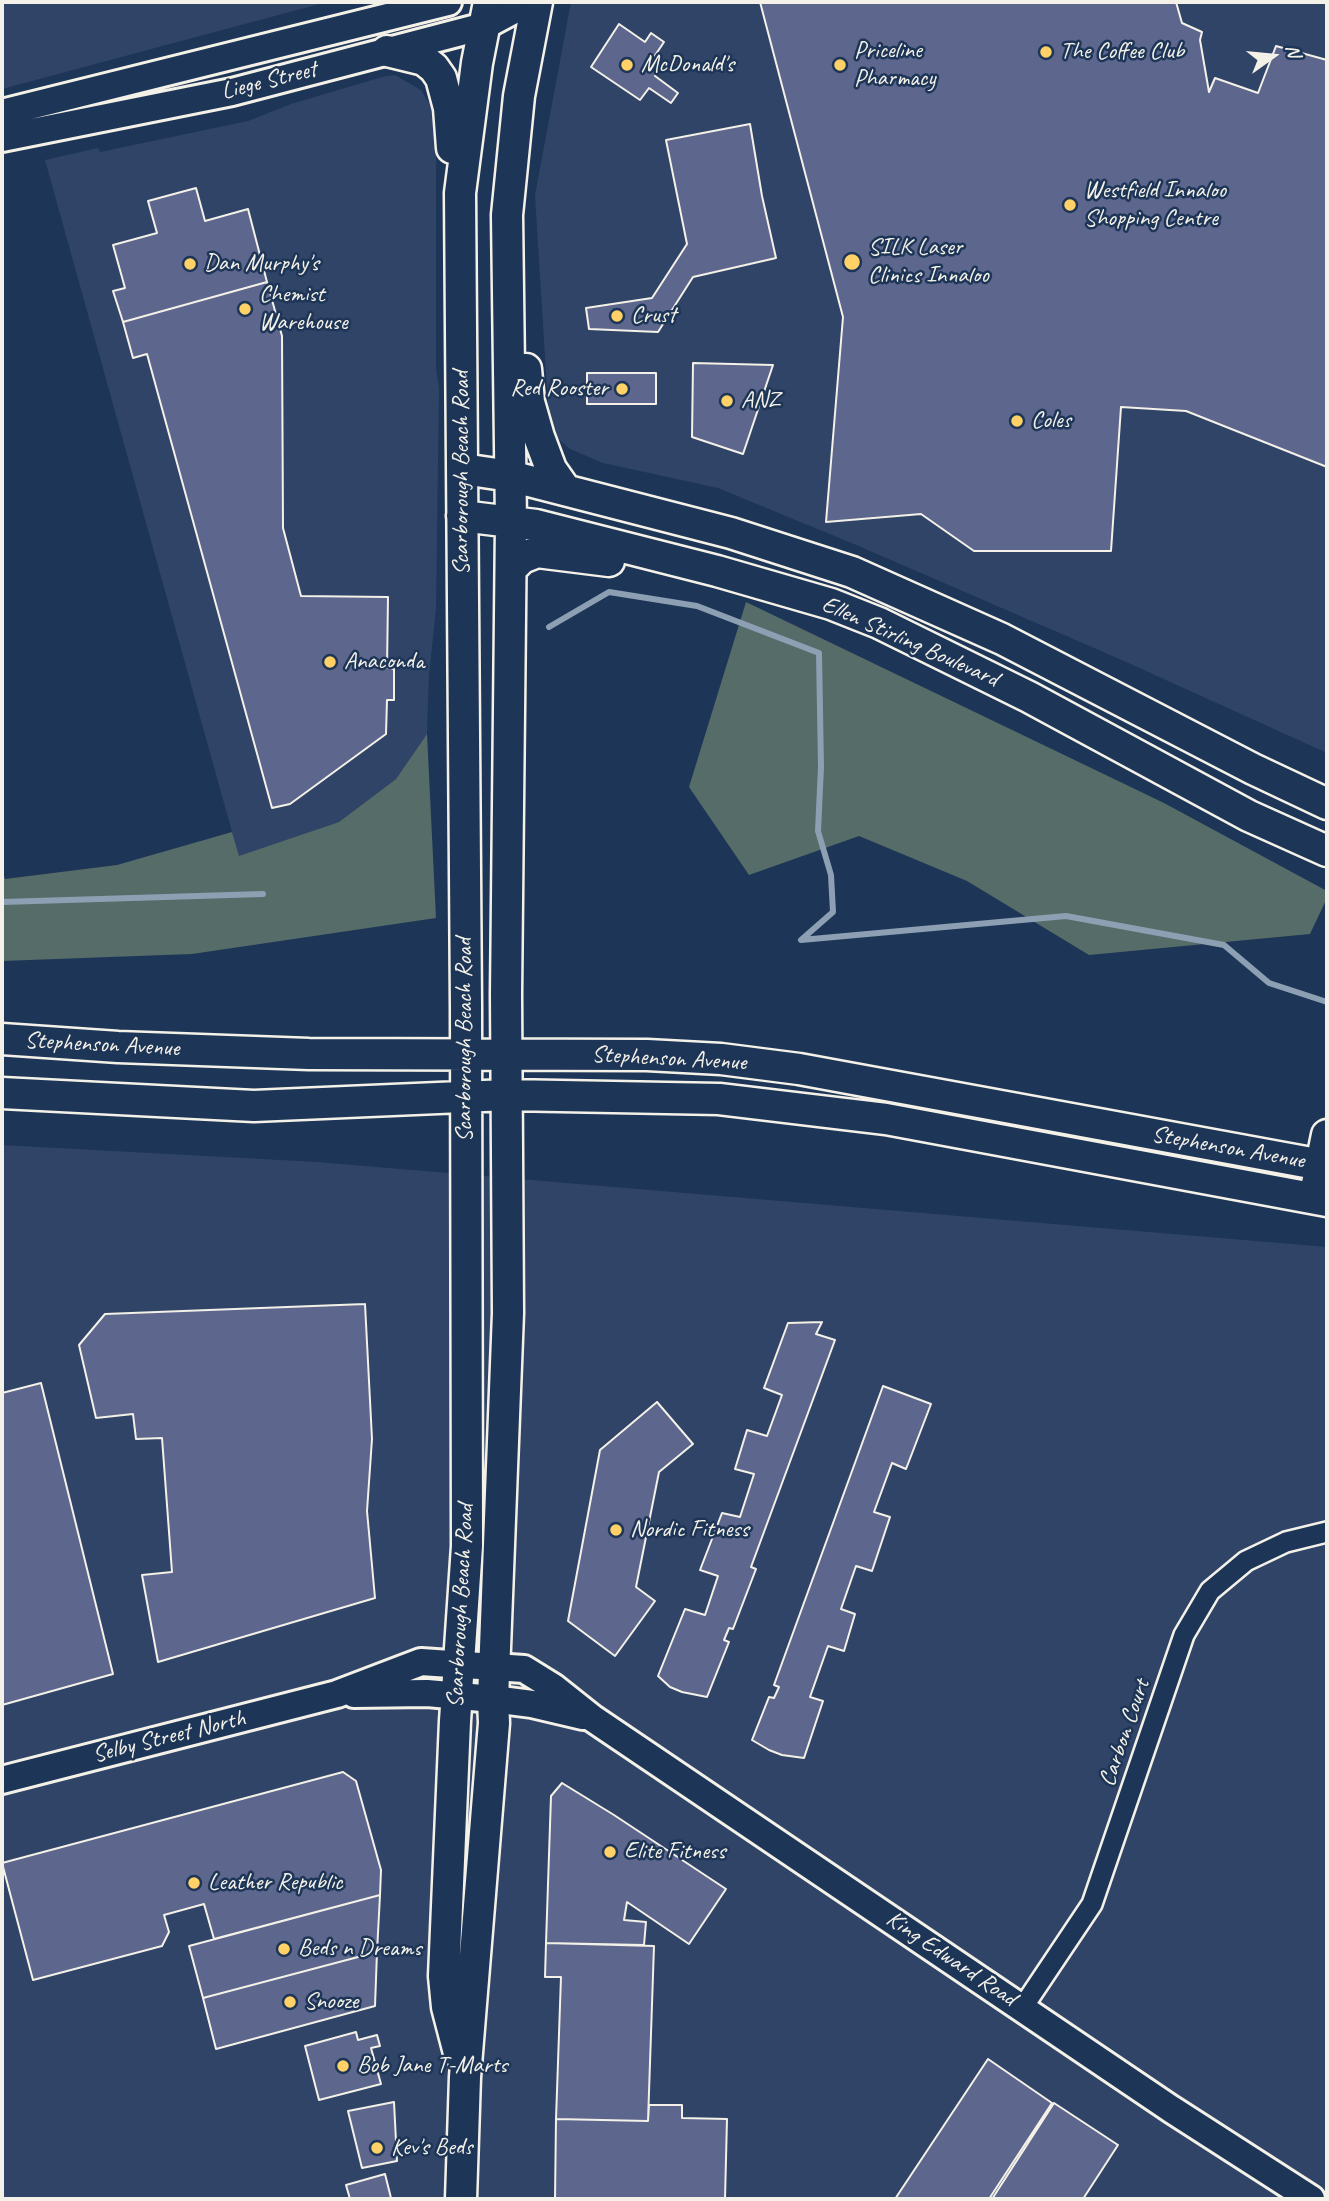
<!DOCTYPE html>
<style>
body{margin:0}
#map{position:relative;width:1329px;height:2201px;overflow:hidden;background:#1d3557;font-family:Caveat,sans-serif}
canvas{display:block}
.frame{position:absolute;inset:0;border:4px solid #f4f1e8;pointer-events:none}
.north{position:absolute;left:1238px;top:21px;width:70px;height:70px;-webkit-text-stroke:5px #1d3557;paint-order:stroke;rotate:75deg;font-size:19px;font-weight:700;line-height:28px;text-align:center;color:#f4f1e8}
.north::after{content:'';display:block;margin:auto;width:24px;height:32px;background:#f4f1e8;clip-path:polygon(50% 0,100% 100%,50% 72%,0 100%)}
</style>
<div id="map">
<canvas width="1329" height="2201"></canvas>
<div class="frame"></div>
<div class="north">N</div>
</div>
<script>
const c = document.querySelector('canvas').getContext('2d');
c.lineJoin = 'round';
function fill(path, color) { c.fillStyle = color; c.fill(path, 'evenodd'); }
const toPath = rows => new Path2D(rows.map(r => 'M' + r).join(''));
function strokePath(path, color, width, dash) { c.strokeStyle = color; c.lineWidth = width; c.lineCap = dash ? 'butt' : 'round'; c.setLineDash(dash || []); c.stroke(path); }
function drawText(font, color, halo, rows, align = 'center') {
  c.font = font + ' Caveat,sans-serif'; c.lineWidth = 5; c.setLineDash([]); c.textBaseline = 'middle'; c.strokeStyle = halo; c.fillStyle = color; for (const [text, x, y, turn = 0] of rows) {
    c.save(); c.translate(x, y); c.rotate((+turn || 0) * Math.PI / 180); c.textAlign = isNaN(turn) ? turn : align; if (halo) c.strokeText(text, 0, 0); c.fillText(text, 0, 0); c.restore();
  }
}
const built = toPath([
 [2,2,327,2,2,89],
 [571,2,1327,2,1327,753,1124,661,854,544,718,488,603,463,570,449,555,436,549,421,535,195],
 [395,75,421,90,434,112,436,131,436,369,439,388,436,609,429,675,427,734,396,779,339,822,239,857,45,160,98,148,100,152,248,121,291,104,382,77],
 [2,1145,317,1162,1327,1247,1327,2199,2,2199]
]);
const green = toPath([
 [746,602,1164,803,1327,891,1327,898,1310,934,1089,955,967,881,859,836,749,875,689,787],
 [427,734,436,918,192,954,2,961,2,871,5,879,117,865,232,832,239,856,339,822,396,779]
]);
const stream = toPath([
 [549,627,609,592,697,606,819,653,821,767,818,831,831,875,833,912,801,940,1066,916,1224,945,1269,983,1327,1002],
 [2,902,263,894]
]);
const building = toPath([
 [760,2,1176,2,1182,23,1202,32,1200,40,1209,92,1215,78,1258,93,1276,46,1327,60,1327,467,1186,411,1121,407,1111,551,974,551,921,514,826,522,843,317,760,2],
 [619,24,645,42,651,33,664,42,654,57,663,63,655,76,678,93,671,103,649,88,640,100,591,67,619,24],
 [750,124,762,196,776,258,693,277,658,332,589,329,586,308,652,298,687,244,666,140,750,124],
 [196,188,205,221,248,209,267,282,123,322,113,291,125,288,113,245,157,233,148,201,196,188],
 [267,282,282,336,283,528,301,596,388,597,387,668,394,669,394,700,387,700,386,734,290,804,272,808,147,354,133,358,123,322,267,282],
 [693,363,773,365,743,454,692,437,693,363],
 [587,373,656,373,656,404,587,404,587,373],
 [365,1304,372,1439,367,1511,375,1598,158,1662,142,1575,172,1572,162,1438,136,1439,133,1414,96,1418,79,1345,105,1314,365,1304],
 [822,1322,816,1334,835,1340,751,1567,756,1569,733,1629,729,1628,724,1640,729,1642,707,1697,682,1692,670,1687,658,1676,685,1609,705,1615,718,1576,700,1570,722,1513,740,1517,754,1474,735,1469,747,1430,767,1436,782,1395,764,1388,788,1323,822,1322],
 [41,1383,113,1674,2,1705,2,1393,41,1383],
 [883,1386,931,1404,906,1469,892,1463,874,1512,890,1517,872,1571,856,1566,841,1609,855,1614,844,1651,828,1646,810,1697,823,1701,804,1758,782,1755,769,1750,752,1740,769,1697,774,1698,779,1687,774,1685,883,1386],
 [657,1402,693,1444,659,1472,636,1587,655,1601,615,1656,568,1621,600,1450,657,1402],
 [343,1772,356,1781,381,1870,380,1895,214,1939,204,1904,164,1915,169,1932,162,1946,33,1980,2,1863,343,1772],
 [562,1783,614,1815,726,1889,689,1944,627,1902,624,1920,646,1922,644,1945,546,1943,551,1796,562,1783],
 [380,1895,377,1952,203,1998,189,1946,380,1895],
 [546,1943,654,1946,648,2121,556,2119,561,1977,545,1977,546,1943],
 [377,1952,375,2006,216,2049,203,1998,377,1952],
 [356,2032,358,2040,377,2035,380,2046,371,2048,381,2084,319,2100,305,2046,356,2032],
 [988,2059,1052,2103,989,2199,895,2199,988,2059],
 [394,2102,397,2161,362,2168,348,2111,394,2102],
 [1054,2103,1118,2145,1083,2199,992,2199,1054,2103],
 [649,2105,682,2105,682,2118,727,2119,725,2199,555,2199,556,2119,648,2121,649,2105],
 [385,2174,391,2198,350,2199,346,2185,385,2174]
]);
const minor = toPath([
 [1023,2007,1092,1904,1184,1635,1210,1591,1246,1561,1286,1542,1327,1532]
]);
const secondary = toPath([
 [2,113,448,2],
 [2,138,232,92,484,26,529,2],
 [354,1694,427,1693,493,1699,532,1704,583,1716],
 [2,1780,337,1694,421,1662,524,1669,553,1687,592,1718,1171,2109,1311,2199]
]);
const primary = toPath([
 [387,51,424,60,434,68,441,78,449,108,452,148],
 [526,369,529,402,539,437,551,469,565,489],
 [463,469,510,476,731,533,852,572,1002,639,1253,769,1327,804],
 [462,516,536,525,717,571,831,604,879,623,1029,697,1249,816,1327,851],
 [511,569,522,558,537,552,609,561],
 [2,1039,118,1047,309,1054,647,1055,721,1059,799,1069,1327,1166],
 [2,1093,254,1106,507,1095,719,1099,886,1119,1327,1201],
 [1317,1184,1327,1135],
 [459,2053,447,2007,444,1976,455,1721,467,1546,466,1007,460,193,477,63,489,2],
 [461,2199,465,2077,494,1723,493,1699,508,1313,506,994,511,522,507,215,519,96,537,2]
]);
const markers = [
 [1046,52,7,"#ffd166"],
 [627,65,7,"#ffd166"],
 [840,65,7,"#ffd166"],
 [1070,205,7,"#ffd166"],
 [852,262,9,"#ffd166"],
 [190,264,7,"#ffd166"],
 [245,309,7,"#ffd166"],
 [617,316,7,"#ffd166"],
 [622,389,7,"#ffd166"],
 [727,401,7,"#ffd166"],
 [1017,421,7,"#ffd166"],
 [330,662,7,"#ffd166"],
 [616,1530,7,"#ffd166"],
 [610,1852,7,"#ffd166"],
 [194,1883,7,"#ffd166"],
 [284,1949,7,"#ffd166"],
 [290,2002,7,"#ffd166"],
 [343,2066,7,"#ffd166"],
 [377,2148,7,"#ffd166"]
];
const poiNames = [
 ["Priceline",854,51],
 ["Pharmacy",854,79],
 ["The Coffee Club",1060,52],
 ["McDonald's",641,65],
 ["Westfield Innaloo",1084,191],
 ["Shopping Centre",1084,219],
 ["SILK Laser",868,248],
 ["Clinics Innaloo",868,276],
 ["Dan Murphy's",204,264],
 ["Chemist",259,295],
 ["Warehouse",259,323],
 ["Crust",631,316],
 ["Red Rooster",608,389,"right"],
 ["ANZ",741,401],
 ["Coles",1031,421],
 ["Anaconda",344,662],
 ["Nordic Fitness",630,1530],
 ["Elite Fitness",624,1852],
 ["Leather Republic",208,1883],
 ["Beds n Dreams",298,1949],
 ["Snooze",304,2002],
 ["Bob Jane T-Marts",357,2066],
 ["Kev's Beds",391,2148]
];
const streetNames = [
 ["Liege Street",269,81,-14],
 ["Scarborough Beach Road",462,473,-90],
 ["Ellen Stirling Boulevard",910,642,24],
 ["Scarborough Beach Road",465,1040,-90],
 ["Stephenson Avenue",102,1045,3],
 ["Stephenson Avenue",669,1059,3],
 ["Stephenson Avenue",1228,1148,10],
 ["Scarborough Beach Road",461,1606,-87],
 ["Carbon Court",1125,1733,-71],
 ["Selby Street North",169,1737,-14],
 ["King Edward Road",951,1959,34]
];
fill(built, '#304467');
fill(green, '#566c68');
strokePath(stream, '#8d9fb2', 6);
fill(building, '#5d668d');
strokePath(building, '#f4f1e8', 2);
strokePath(minor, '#f4f1e8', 24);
strokePath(secondary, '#f4f1e8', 32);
strokePath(primary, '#f4f1e8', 35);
strokePath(minor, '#1d3557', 19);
strokePath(secondary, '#1d3557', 26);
strokePath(primary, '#1d3557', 30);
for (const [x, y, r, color] of markers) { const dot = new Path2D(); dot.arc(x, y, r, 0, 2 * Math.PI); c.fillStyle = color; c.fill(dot); strokePath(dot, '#1d3557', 2.5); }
drawText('24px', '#f4f1e8', '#1d3557', poiNames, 'left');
drawText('24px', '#f4f1e8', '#1d3557', streetNames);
</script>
